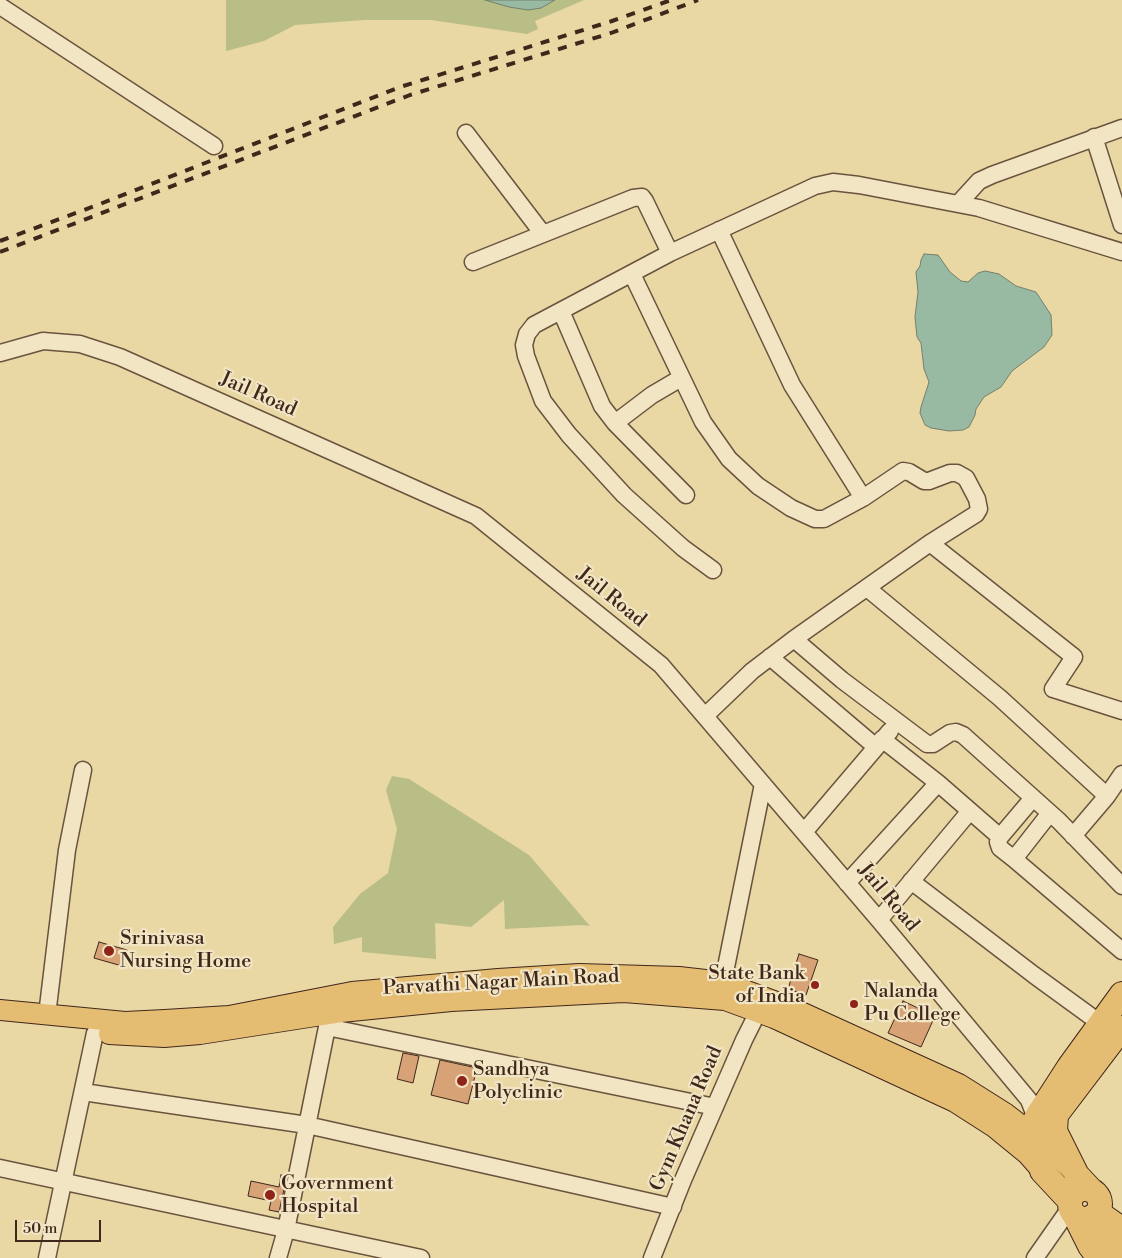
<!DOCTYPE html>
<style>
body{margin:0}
#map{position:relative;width:1122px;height:1258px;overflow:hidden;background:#e9d7a4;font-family:"Libre Bodoni",serif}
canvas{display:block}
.scale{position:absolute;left:15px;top:1220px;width:86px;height:22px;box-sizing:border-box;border:2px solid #40271c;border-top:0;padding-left:6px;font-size:15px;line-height:18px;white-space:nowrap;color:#40271c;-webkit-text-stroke:4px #f1e5c4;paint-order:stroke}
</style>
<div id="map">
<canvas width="1122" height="1258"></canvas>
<div class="scale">50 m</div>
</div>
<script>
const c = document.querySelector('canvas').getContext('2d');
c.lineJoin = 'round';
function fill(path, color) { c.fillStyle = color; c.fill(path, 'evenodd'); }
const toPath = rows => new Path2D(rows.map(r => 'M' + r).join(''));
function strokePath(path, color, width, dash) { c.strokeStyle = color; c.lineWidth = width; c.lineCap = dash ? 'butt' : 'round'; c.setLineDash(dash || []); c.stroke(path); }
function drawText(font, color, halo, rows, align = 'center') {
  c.font = font + ' "Libre Bodoni",serif'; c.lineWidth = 4.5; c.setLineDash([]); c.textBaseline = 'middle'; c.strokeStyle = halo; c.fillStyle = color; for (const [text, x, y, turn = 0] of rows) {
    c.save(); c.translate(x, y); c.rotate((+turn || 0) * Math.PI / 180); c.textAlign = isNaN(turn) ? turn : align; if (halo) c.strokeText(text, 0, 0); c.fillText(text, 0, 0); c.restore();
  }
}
const green = toPath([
 [226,0,584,0,535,21,538,29,527,34,431,20,364,20,295,25,264,41,226,51],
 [392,776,409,779,529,855,590,926,582,925,505,929,504,900,471,927,435,923,436,959,362,952,362,937,334,944,333,927,360,894,388,873,397,829,386,790]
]);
const water = toPath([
 [485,0,555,0,541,8,528,10,509,7,485,0],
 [924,254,938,255,950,272,961,281,968,282,978,273,985,271,999,274,1016,286,1036,292,1051,315,1052,335,1044,347,1012,371,1001,387,984,397,976,409,975,415,969,427,963,430,949,431,931,428,925,425,920,413,921,407,929,382,924,369,921,343,917,337,915,317,918,292,916,272,920,266,921,260,924,254]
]);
const building = toPath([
 [99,942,127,950,122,966,94,958,99,942],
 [799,954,818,960,806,995,788,989,799,954],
 [903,1001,935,1016,921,1047,888,1033,903,1001],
 [403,1053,419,1056,413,1083,397,1079,403,1053],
 [440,1060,477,1068,468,1104,431,1095,440,1060],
 [281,1175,287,1176,279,1212,269,1210,271,1201,248,1196,251,1181,279,1187,281,1175]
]);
const minor = toPath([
 [0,6,214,146],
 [466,133,543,234],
 [1094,137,1122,225],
 [958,204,979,181,992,175,1122,128],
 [719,230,792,385,863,498],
 [473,262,633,198,642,197,645,201,670,253],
 [632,274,703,422,729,459,758,486,791,508,815,519,824,519,863,498,903,471,909,472,924,481,929,481,950,473,957,473,966,478,977,499,979,509,976,514,930,543,794,639],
 [561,311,602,406,615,423,686,495],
 [0,353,43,341,80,344,120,357,476,516,661,665,879,920,1029,1100,1036,1118],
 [615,423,652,395,681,378],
 [930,543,1074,657,1053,689,1122,711],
 [713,570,683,548,624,495,569,435,543,401,526,356,524,345,527,334,534,325,670,253,815,186,833,182,859,185,979,208,1122,252],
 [867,588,1000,698,1107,796],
 [770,657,876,747],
 [705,716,752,671,794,639,842,680,927,744,933,744,950,733,956,732,963,735,1059,821,1122,886],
 [938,783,1000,837],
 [1050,813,1014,859,1122,951],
 [804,832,890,731],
 [1073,836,1107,796,1122,774],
 [1014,859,1000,848,998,842,1000,837,1033,798],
 [911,881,1034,975,1100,1023],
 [847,883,938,783,882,739],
 [879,920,970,811],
 [723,982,763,784],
 [47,1015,67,850,83,770],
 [327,1027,715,1107],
 [83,1092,307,1125,673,1207],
 [0,1168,421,1258],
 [47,1258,95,1033],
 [278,1258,286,1230,327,1027,327,1018],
 [652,1258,683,1180,744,1040,758,1012,761,1001],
 [1035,1258,1070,1208]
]);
const major = toPath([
 [0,1010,125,1022,165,1020,229,1016,352,992,498,979,579,974,679,977,723,982,790,1007,959,1084,1005,1113,1036,1137,1073,1171],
 [109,1034,164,1037,200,1034,341,1012,451,1001,624,992,725,1000,774,1018,955,1102,994,1127,1027,1154,1042,1171],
 [1098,1210,1122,1227]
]);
const highway = toPath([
 '1070 1204a15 15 0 1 1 30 0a15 15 0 1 1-30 0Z',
 [1091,1190,1077,1175,1055,1131,1056,1115,1122,1028],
 [1070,1201,1042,1171,1036,1137,1036,1118,1069,1067,1122,994],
 [1074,1214,1090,1246,1099,1258],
 [1093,1216,1122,1258]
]);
const rail = toPath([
 [0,241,100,204,400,87,612,21,671,0],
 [0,252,410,95,611,33,698,0]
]);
const markers = [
 [109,951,6,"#8f2418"],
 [815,985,5,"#8f2418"],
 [854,1004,5,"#8f2418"],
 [462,1081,6,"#8f2418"],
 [270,1195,6,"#8f2418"]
];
const streetNames = [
 ["Jail Road",258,395,24],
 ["Jail Road",611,598,39],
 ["Jail Road",888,898,50],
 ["Parvathi Nagar Main Road",501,983,-3],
 ["Gym Khana Road",687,1119,-67]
];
const poiNames = [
 ["Srinivasa",120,939],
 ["Nursing Home",120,962],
 ["State Bank",805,974,"right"],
 ["of India",805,997,"right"],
 ["Nalanda",864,992],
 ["Pu College",864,1015],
 ["Sandhya",473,1070],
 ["Polyclinic",473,1093],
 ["Government",281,1184],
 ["Hospital",281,1207]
];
fill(green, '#b8be85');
fill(water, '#98baa2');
strokePath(water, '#757f6c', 1);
fill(building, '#d6a276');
strokePath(building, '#40271c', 1);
strokePath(minor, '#6a533e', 19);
strokePath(major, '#40271c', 22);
strokePath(highway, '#40271c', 26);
strokePath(minor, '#f1e5c4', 16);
strokePath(major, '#e4bc72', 20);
strokePath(highway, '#e4bc72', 24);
strokePath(rail, '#40271c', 4, [9, 9]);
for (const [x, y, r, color] of markers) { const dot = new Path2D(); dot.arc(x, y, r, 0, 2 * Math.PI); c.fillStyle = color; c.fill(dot); strokePath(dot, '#f1e5c4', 2); }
drawText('20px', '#40271c', '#f1e5c4', streetNames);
drawText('20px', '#40271c', '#f1e5c4', poiNames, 'left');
</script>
